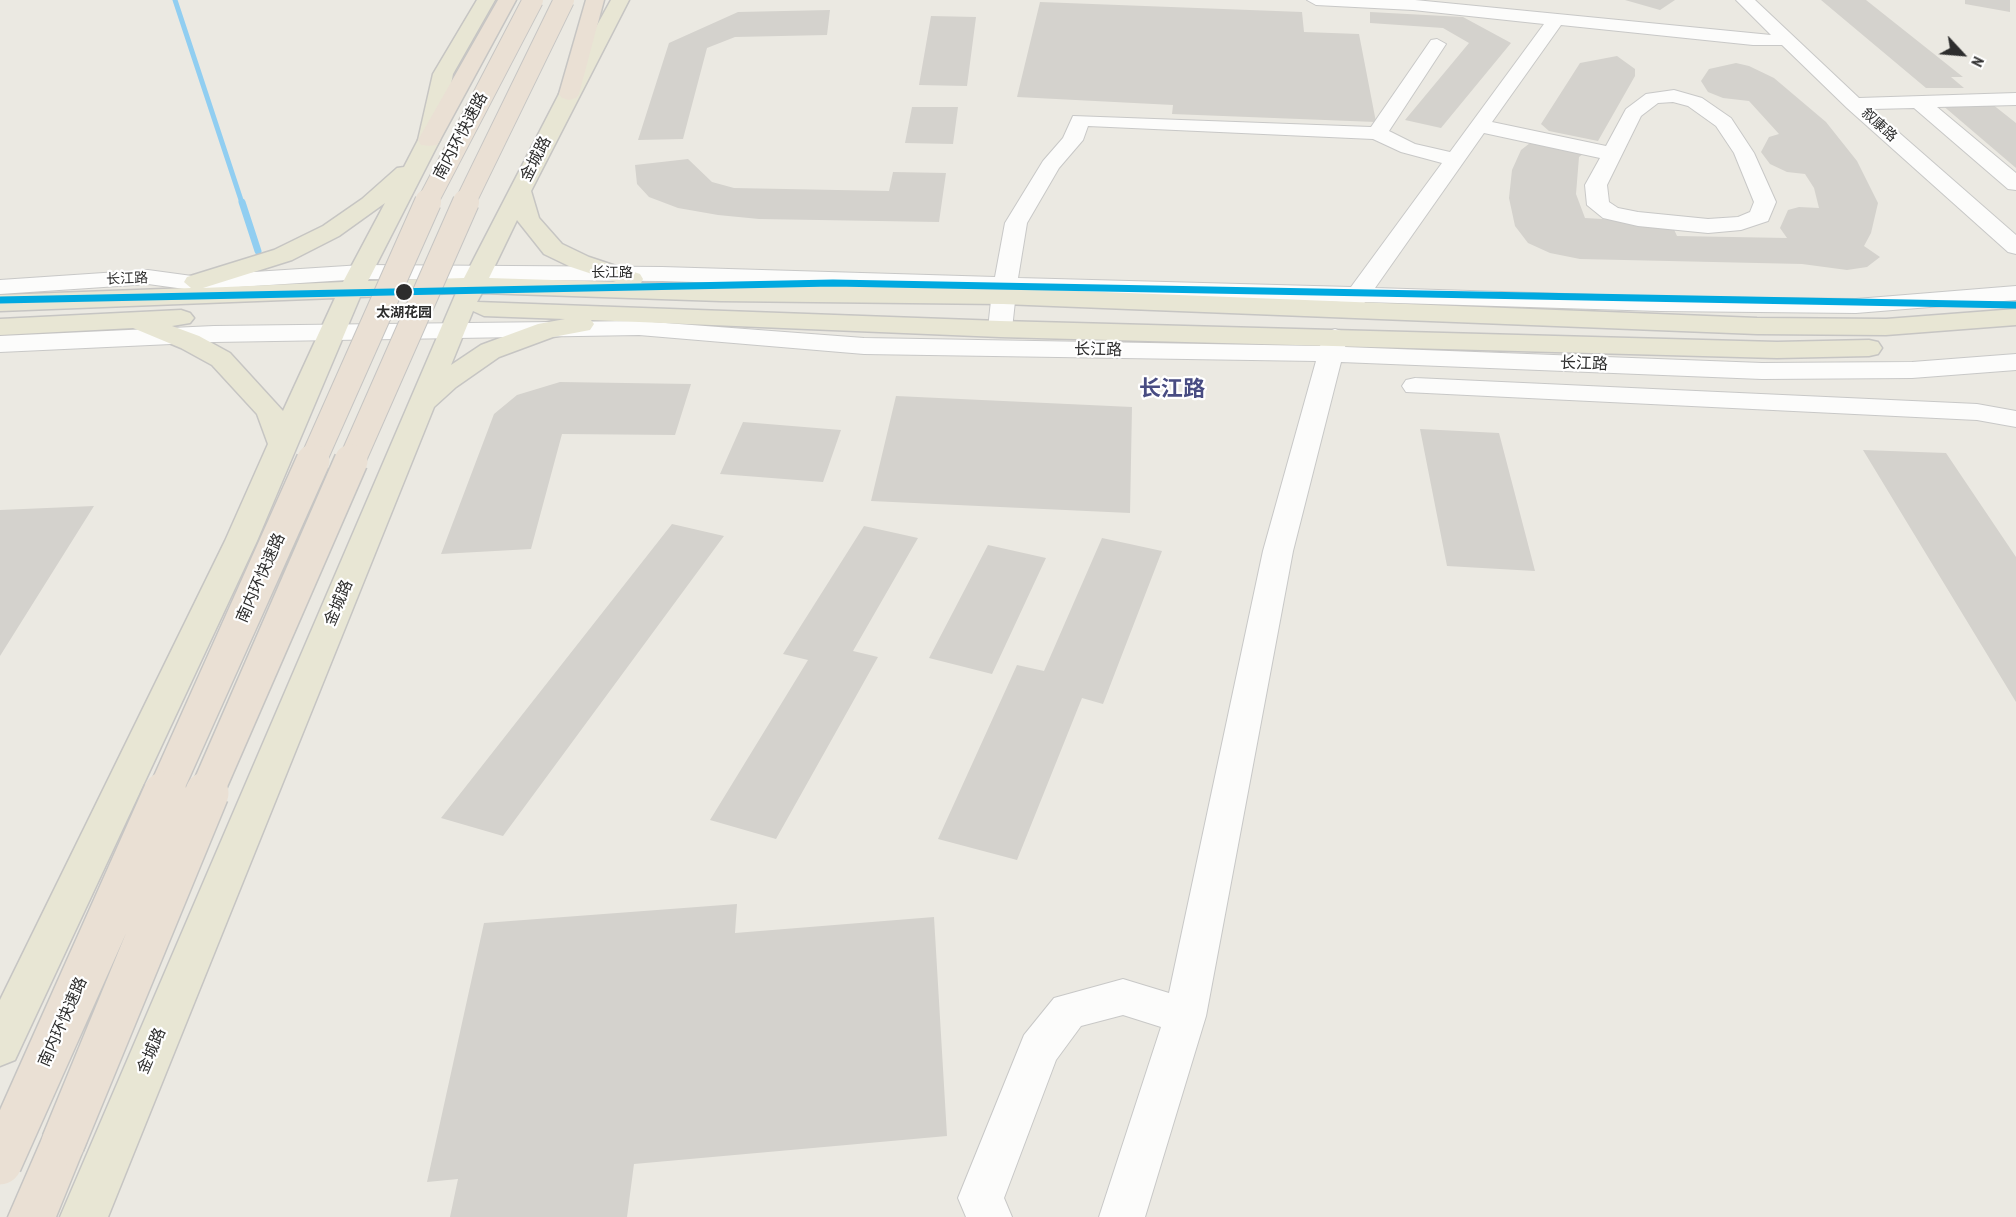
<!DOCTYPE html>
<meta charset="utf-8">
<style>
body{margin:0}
#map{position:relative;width:2016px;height:1217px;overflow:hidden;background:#ebe9e2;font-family:"PT Sans Narrow",sans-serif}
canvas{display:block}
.north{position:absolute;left:1932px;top:24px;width:60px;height:60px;-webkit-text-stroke:4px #fff;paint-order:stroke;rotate:116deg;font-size:16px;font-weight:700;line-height:24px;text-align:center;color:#2d2d2d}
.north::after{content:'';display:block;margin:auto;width:21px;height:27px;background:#2d2d2d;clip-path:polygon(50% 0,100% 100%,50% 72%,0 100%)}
</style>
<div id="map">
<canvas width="2016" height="1217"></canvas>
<div class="north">N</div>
</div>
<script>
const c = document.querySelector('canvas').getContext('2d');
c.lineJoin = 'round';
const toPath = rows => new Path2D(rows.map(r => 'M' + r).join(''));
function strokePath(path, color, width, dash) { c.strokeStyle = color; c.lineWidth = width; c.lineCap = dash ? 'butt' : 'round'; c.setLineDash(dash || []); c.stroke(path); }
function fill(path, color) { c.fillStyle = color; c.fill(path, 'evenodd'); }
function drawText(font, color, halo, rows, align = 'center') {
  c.font = font + ' "PT Sans Narrow","Noto Sans SC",sans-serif'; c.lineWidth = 4.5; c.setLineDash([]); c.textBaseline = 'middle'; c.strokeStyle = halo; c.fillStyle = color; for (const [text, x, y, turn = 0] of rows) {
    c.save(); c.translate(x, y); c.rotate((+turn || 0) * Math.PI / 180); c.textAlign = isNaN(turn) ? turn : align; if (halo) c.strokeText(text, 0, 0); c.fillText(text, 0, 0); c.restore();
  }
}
const streamFar1 = toPath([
 [175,0,242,203]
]);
const stream = toPath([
 [242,202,258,251]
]);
const building = toPath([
 [1625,0,1675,0,1660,10],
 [1821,0,1866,0,1963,77,1951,77,1964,88,1926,88],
 [1965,0,2010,0,2010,12,1965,4],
 [1040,2,1302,12,1304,32,1359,34,1376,122,1172,114,1173,105,1017,97],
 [830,10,827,35,735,37,707,48,683,139,638,140,669,43,738,12],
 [1370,12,1463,17,1511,43,1441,128,1405,120,1469,43,1443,28,1370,23],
 [931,16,976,17,967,86,919,85],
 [1617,56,1635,69,1635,76,1598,141,1549,131,1541,124,1580,63],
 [1736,63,1749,66,1774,78,1826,122,1857,161,1878,203,1871,233,1864,246,1880,257,1867,267,1847,270,1802,264,1580,259,1550,253,1528,243,1515,226,1509,198,1512,170,1521,150,1530,143,1583,154,1579,157,1576,194,1585,218,1671,223,1677,236,1787,238,1780,228,1788,210,1799,207,1819,208,1814,188,1805,174,1787,172,1770,164,1761,152,1769,137,1779,134,1749,101,1723,98,1708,92,1701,81,1709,69],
 [1941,104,1992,104,2016,123,2016,168],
 [912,107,958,107,953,144,905,143],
 [688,159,712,182,734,188,889,191,893,172,946,173,939,222,759,219,718,215,678,208,649,197,637,184,635,165],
 [560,382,691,384,675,435,562,434,531,549,441,554,494,414,517,395],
 [896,396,1132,407,1130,513,871,501],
 [743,422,841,430,823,482,720,474],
 [1420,429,1499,433,1535,571,1447,566],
 [1863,450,1946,453,2016,557,2016,702],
 [94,506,0,656,0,510],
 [672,524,724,536,503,836,441,818],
 [864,526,918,538,853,651,878,657,776,839,710,820,808,660,783,654],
 [1102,538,1162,551,1103,704,1082,698,1017,860,938,839,1017,665,1044,671],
 [988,545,1046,558,992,674,929,658],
 [737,904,735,933,934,917,947,1136,634,1164,627,1217,450,1217,458,1179,427,1182,484,923]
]);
const minor = toPath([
 [1307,0,1415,0,1771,35,1736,0,1755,0,1859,98,2016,93,2016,105,1937,107,2016,173,2016,190,2008,189,1914,108,1872,109,2016,235,2016,254,2008,252,1847,108,1782,45,1753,45,1561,25,1492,122,1606,146,1626,109,1646,94,1674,90,1702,98,1731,118,1754,153,1776,202,1768,221,1741,230,1708,233,1638,226,1603,218,1587,205,1585,185,1600,158,1484,133,1375,288,1660,297,1856,299,2016,286,2016,300,1856,313,1660,311,1365,302,1358,312,1349,314,1340,312,1337,307,1341,302,1016,292,1012,329,1009,334,1000,336,991,334,988,329,992,291,662,281,362,279,192,290,148,284,0,294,0,280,148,270,192,276,362,265,662,267,995,277,1005,223,1043,161,1063,138,1073,116,1371,127,1431,40,1437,39,1446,44,1389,131,1415,144,1450,152,1544,24,1413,10,1316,5,1307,0],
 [1673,102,1688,106,1716,126,1734,153,1754,202,1750,212,1738,217,1708,219,1638,212,1618,208,1609,202,1607,185,1641,116,1658,103,1673,102],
 [1088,126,1373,139,1401,152,1442,163,1351,287,1018,278,1027,223,1059,168,1083,140,1088,126],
 [639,321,864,338,1320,346,1326,332,1335,329,1344,332,1348,337,1345,347,1762,363,1912,362,2016,354,2016,370,1912,378,1762,379,1341,362,1293,551,1206,1016,1145,1217,1099,1217,1161,1027,1123,1015,1081,1026,1056,1060,1004,1198,1012,1217,966,1217,958,1198,1024,1035,1054,998,1123,979,1169,993,1263,551,1316,361,864,354,639,335,214,342,0,352,0,336,214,326,639,321],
 [1415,378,1977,404,2016,411,2016,427,1977,420,1406,392,1402,386,1406,380,1415,378]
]);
const major = toPath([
 [477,0,495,0,453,74,440,140,368,281,464,278,559,94,611,0,629,0,531,191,539,218,562,244,589,257,640,274,643,279,641,283,1003,288,1757,318,1886,319,2016,309,2016,325,1886,335,1757,334,1003,304,721,301,482,293,477,302,1000,321,1777,342,1869,340,1878,342,1882,348,1878,354,1869,356,1777,358,1000,337,591,320,594,324,590,330,553,337,499,357,456,387,434,407,108,1217,60,1217,456,293,360,297,257,541,15,1060,0,1066,0,1000,225,541,268,444,257,414,212,365,181,348,133,328,0,335,0,319,181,310,190,313,194,318,190,323,172,326,199,336,230,353,283,411,335,298,0,311,0,295,191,288,184,282,187,277,274,250,323,226,362,199,397,168,404,167,418,140,433,74,477,0],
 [385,203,343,282,203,288,292,260,339,236,385,203],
 [517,220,544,254,571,267,616,282,489,278,517,220],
 [473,311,484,316,565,319,538,324,481,345,451,365,473,311]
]);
const highway = toPath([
 [498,0,516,0,440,140,437,145,429,146,421,145,418,140,498,0],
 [586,0,604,0,579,94,576,98,569,100,562,98,559,94,586,0],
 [63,1121,79,1127,86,1143,56,1217,8,1217,47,1127,63,1121]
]);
const highwayBridgeFar3 = toPath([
 [427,203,533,0],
 [465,203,564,0]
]);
const highwayBridgeFar2 = toPath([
 [312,463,428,202],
 [351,463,466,202]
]);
const highwayBridgeFar1 = toPath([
 [164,794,313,461],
 [206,794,351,461]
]);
const highwayBridge = toPath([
 [63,1143,207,793],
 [0,1163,165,793]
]);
const metro1 = toPath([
 [0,300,833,283,2016,305]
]);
const markers = [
 [404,292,9,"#2d2d2d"]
];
const farStreetnames = [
 ["叙康路",1879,125,42],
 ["长江路",612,273],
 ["长江路",127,279,-2]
];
const farStopnames = [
 ["太湖花园",404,313]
];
const streetNames = [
 ["南内环快速路",461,136,-62],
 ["金城路",536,159,-63],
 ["长江路",1098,350,1],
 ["长江路",1584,364,2],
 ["南内环快速路",261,578,-66],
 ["金城路",339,603,-67],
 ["南内环快速路",63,1022,-66],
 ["金城路",152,1051,-67]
];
const districtNames = [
 ["长江路",1172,390]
];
strokePath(streamFar1, '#91cef1', 5);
strokePath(stream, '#91cef1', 7);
fill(building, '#d4d2cd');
strokePath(minor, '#c8c8c7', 2);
strokePath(major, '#c6c5c3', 3);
strokePath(highway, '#c6c5c3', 3);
fill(minor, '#fcfcfb');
fill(major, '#e8e6d4');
fill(highway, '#eae0d4');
strokePath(highwayBridgeFar3, '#c6c5c3', 22, []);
strokePath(highwayBridgeFar2, '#c6c5c3', 28, []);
strokePath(highwayBridgeFar1, '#c6c5c3', 36, []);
strokePath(highwayBridge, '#c6c5c3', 46, []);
strokePath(highwayBridgeFar3, '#eae0d4', 20);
strokePath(highwayBridgeFar2, '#eae0d4', 26);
strokePath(highwayBridgeFar1, '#eae0d4', 33);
strokePath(highwayBridge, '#eae0d4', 43);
strokePath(metro1, '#00a9e0', 7);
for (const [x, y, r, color] of markers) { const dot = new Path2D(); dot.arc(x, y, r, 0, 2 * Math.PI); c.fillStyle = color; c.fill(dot); strokePath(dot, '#fff', 2); }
drawText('14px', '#2d2d2d', '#fff', farStreetnames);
drawText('bold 14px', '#2d2d2d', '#fff', farStopnames);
drawText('16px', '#2d2d2d', '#fff', streetNames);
drawText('bold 22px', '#484c82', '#fff', districtNames);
</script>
